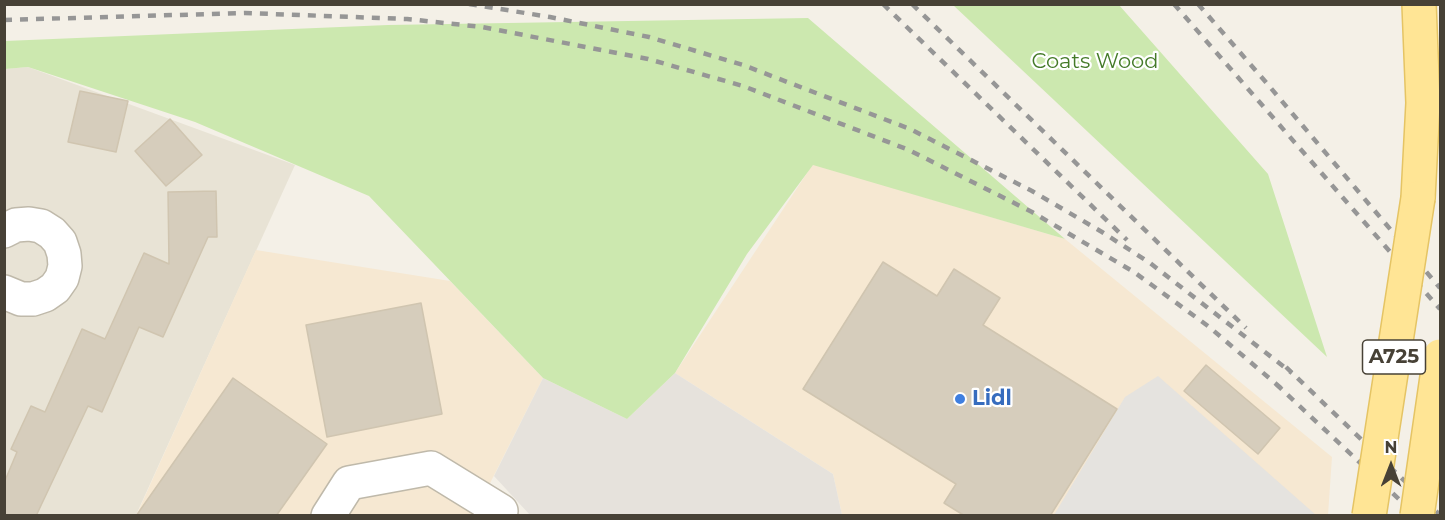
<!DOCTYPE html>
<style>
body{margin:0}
#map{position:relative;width:1445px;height:520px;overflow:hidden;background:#f4f0e7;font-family:Montserrat,sans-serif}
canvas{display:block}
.frame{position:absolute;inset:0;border:6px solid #474136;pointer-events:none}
.north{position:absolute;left:1361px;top:436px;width:60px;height:60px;-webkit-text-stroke:4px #fff;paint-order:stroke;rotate:0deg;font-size:16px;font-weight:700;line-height:24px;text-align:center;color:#474136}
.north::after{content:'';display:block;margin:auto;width:21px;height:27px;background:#474136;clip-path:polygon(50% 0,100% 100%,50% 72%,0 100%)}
</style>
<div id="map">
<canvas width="1445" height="520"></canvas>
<div class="frame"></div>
<div class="north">N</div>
</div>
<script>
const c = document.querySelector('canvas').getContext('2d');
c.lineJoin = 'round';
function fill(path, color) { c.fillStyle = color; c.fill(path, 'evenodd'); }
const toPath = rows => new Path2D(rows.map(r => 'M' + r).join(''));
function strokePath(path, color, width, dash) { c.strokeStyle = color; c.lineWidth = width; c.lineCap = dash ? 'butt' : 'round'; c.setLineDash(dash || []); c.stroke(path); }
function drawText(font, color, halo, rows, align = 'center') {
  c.font = font + ' Montserrat,sans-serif'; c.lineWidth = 4.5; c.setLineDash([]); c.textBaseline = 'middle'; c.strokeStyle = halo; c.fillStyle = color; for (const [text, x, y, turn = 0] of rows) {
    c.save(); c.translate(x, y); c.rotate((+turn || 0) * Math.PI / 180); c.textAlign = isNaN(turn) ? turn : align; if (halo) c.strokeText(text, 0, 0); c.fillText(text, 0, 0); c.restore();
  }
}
const residential = toPath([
 [28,67,295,165,136,515,5,515,4,69]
]);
const commercial = toPath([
 [813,164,1065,239,1332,457,1328,515,842,515,833,474,675,373],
 [256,250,450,281,543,378,474,515,136,516]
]);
const industrial = toPath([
 [675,373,833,474,842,515,530,515,494,476,543,378,627,419]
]);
const green = toPath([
 [953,5,1119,5,1268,174,1327,357],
 [808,18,1065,239,813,165,747,254,675,373,627,419,543,378,369,196,195,122,28,67,5,69,5,41,388,25]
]);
const parking = toPath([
 [1158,376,1316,515,1054,515,1125,397]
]);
const building = toPath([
 [80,91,128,101,116,152,68,142,80,91],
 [170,119,202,155,166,186,135,151,170,119],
 [216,191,217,237,208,237,163,337,139,327,102,412,88,406,36,516,4,516,4,483,17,452,11,449,31,406,45,412,82,329,105,339,144,253,169,264,168,192,216,191],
 [883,262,937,296,954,269,1000,298,983,325,1117,409,1050,516,965,516,944,503,956,484,803,389,883,262],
 [421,303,442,414,327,437,306,325,421,303],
 [1206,365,1280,428,1258,454,1184,391,1206,365],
 [233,378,327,444,276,516,136,516,233,378]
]);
const minor = toPath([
 [4,231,16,225,29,224,41,226,52,233,60,242,64,254,65,266,62,278,55,288,45,295,33,299,21,299,4,292],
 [328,516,349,483,431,468,501,511,499,516]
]);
const major = toPath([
 [1418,198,1423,103,1419,4]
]);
const rail = toPath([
 [469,4,550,17,649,37,743,65,910,129,1032,191,1102,232,1150,263,1292,373],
 [883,4,1127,240],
 [912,4,1246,328],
 [1174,4,1440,309],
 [1198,4,1264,80,1440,288],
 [4,20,245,13,407,19,482,27,648,59,743,86,909,150,1032,212,1134,272,1208,326,1282,389],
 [1286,367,1440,515],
 [1276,384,1417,516]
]);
const majorBridge = toPath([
 [1369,516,1418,198],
 [1417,516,1440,356]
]);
const markers = [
 [960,399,6,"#3f7fe0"]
];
const shields = [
 [1394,357,63]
];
const shieldNames = [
 ["A725",1394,357]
];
const parkNames = [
 ["Coats Wood",1095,62]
];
const shopNames = [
 ["Lidl",972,399]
];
fill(residential, '#e8e3d5');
fill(commercial, '#f6e8d2');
fill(industrial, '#e6e2dc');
fill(green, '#cce8af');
fill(parking, '#e5e3df');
fill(building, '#d6cdbc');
strokePath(building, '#d0c5b0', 1.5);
strokePath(minor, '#bfb9aa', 36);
strokePath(major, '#e5c464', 36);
strokePath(minor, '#fff', 33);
strokePath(major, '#ffe595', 33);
strokePath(rail, '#969696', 4.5, [8, 8]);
strokePath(majorBridge, '#e5c464', 36, []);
strokePath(majorBridge, '#ffe595', 33);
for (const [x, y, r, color] of markers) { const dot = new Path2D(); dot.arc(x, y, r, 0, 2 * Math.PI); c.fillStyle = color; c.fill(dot); strokePath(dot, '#fff', 2); }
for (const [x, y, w] of shields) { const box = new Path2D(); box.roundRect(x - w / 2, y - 17, w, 34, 4.5); c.fillStyle = '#fff'; c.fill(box); strokePath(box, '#474136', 1.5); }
drawText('bold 20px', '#474136', null, shieldNames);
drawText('21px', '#447a28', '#fff', parkNames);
drawText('bold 21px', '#366cbe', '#fff', shopNames, 'left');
</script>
